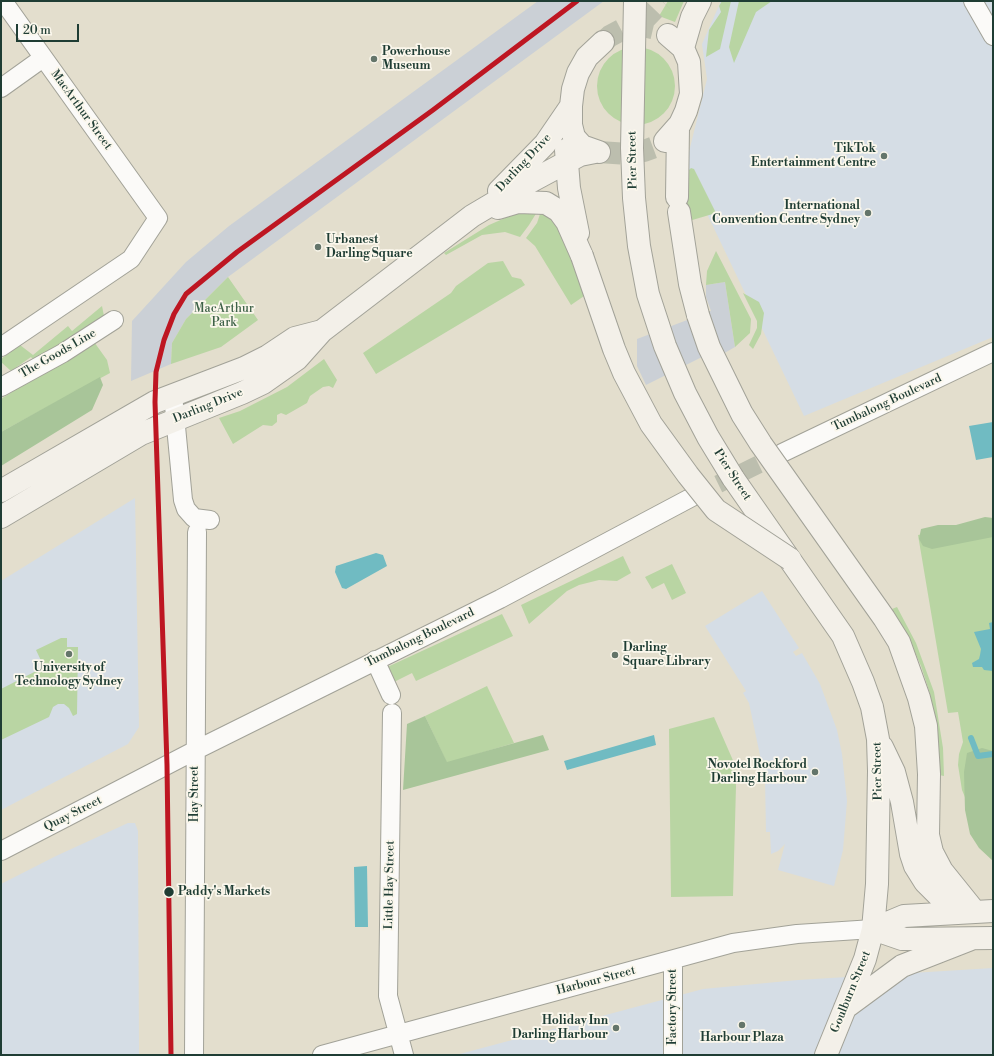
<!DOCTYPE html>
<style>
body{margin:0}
#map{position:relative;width:994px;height:1056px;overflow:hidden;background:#e3decd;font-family:"Libre Bodoni",serif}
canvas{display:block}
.frame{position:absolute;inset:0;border:2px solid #1f3d34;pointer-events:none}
.scale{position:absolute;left:16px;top:24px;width:63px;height:18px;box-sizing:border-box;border:2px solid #1f3d34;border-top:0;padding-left:5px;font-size:12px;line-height:14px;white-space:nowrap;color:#1f3d34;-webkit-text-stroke:3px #fbf7ec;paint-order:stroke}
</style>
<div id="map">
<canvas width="994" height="1056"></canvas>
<div class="frame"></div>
<div class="scale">20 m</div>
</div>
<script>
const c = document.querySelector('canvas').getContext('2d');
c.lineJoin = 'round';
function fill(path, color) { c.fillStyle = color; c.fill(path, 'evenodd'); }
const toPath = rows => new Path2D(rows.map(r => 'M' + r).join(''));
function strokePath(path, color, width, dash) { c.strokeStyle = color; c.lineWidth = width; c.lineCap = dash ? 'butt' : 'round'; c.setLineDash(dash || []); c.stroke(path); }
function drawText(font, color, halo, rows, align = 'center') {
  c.font = font + ' "Libre Bodoni",serif'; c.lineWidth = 3.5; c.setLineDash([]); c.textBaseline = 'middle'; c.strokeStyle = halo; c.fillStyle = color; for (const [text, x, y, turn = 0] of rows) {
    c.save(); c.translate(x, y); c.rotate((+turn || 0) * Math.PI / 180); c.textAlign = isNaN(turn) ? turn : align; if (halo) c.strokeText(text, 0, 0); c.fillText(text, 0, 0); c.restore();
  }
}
const built = toPath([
 [721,1,993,1,993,337,804,416,685,168,707,79,702,44],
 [135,498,139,727,128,744,1,810,1,581],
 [762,591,799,648,793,652,796,656,802,653,820,684,837,730,842,754,847,801,843,850,834,886,778,870,785,844,778,851,771,854,770,832,766,832,765,779,749,703,743,693,746,691,705,626],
 [128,823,135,823,138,831,139,1055,1,1055,1,884,56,856],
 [993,968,993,1055,456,1055,703,989,798,980]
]);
const industrial = toPath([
 [538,1,604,1,228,277,186,319,172,343,171,364,131,381,132,321,186,262,229,226],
 [725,282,735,347,707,363,704,356,646,385,637,366,637,339,711,311,706,297,706,285]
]);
const green = toPath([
 [668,1,684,1,675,22,659,16],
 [722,1,731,1,720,49,706,57,709,30,721,12,719,6],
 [739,1,772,1,756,12,734,63,729,47],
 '597 86a39 39 0 1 1 78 0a39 39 0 1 1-78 0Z',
 [691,168,694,169,716,213,689,221,686,196,687,172],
 [541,211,552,214,587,294,571,305,535,246,526,238,537,223],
 [526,212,537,212,529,225,520,237,505,232,482,235,446,255,444,253,489,225,512,215],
 [716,251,751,319,750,333,735,347,725,282,706,285,707,271],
 [503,261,512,277,521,279,525,285,376,374,363,353,451,293,456,286,488,263],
 [228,277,258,320,221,347,171,364,172,343,186,319],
 [743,293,759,302,764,313,761,334,753,349,749,345,757,328,757,321],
 [102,306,104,316,84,330,83,329,34,361,31,357,11,371,1,362,1,359,20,345,33,355,68,326,72,331],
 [92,339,107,360,110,373,1,432,1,399,15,390,18,382],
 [324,359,337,380,333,388,329,386,323,387,310,396,307,403,286,415,281,413,277,415,277,422,272,426,263,425,233,444,219,418,240,411,287,387],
 [993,523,993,838,970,809,962,790,958,765,959,754,963,742,958,712,948,713,918,535],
 [623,556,631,573,617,581,599,580,579,585,567,591,529,624,521,605],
 [672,564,686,593,672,600,664,583,652,589,645,577],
 [897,607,916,643,934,692,943,748,944,776,939,775,936,722,930,694,921,666,906,633,892,609],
 [502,614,513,636,416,681,412,673,390,684,383,669],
 [61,638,67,638,67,647,78,647,77,714,73,716,69,708,64,704,58,704,53,707,49,717,1,740,1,689,44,667,36,650],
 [487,686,514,743,447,763,425,716],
 [714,717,735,765,736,786,733,896,671,897,669,729]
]);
const forest = toPath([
 [100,377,103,385,92,410,1,466,1,432],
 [985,517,993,518,993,537,932,549,923,546,919,539,921,529,938,525,956,525],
 [425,716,447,762,543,735,549,750,403,790,407,724],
 [982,748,993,751,993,861,979,848,970,834,965,810,964,772,967,753]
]);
const water = toPath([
 [993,422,993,457,976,460,969,426],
 [376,553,383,555,387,566,346,589,342,588,335,572,336,566],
 [993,622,993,671,984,670,982,667,973,667,972,663,979,659,980,655,981,649,974,632,990,629,989,623],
 [654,735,656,745,567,770,564,761],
 [367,866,368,927,355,927,354,867]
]);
const stream = toPath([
 [971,738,978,756,993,754]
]);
const streetTunnel = toPath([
 [694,496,782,453]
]);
const secondaryTunnel = toPath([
 [639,25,662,1],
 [603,42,610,36,623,29,639,25,656,29,668,35],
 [599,152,628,154,644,151,660,145,665,141]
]);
const street = toPath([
 [973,1,993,36],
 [1,88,43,58],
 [1,347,131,259,158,218,3,1],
 [1,387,63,353,114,320],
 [173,395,183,500,186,509,194,518,210,520],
 [782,453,993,352],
 [375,660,391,695],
 [392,713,388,996,404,1055],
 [1,851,196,750,500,599,694,496],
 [673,960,673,1055],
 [194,1055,197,532],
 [322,1055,733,943,797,934,873,929]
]);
const secondary = toPath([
 [683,48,692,17,700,1],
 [665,141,680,124,686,111,691,94,689,62,683,48,668,35],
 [566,150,569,188,578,233],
 [599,152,582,146,574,137,571,125,571,106,573,89,578,73,587,57,603,42],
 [499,191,545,144,571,106],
 [677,197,678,128],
 [498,208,518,202,546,203,559,211,567,222,582,256],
 [679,212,690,284,698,315],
 [733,478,843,636,863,682,872,707,878,739,879,771,877,884,873,929,865,959,826,1055],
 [1,491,155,402,244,368,268,356,295,338,322,331],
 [1,517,141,434,242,393,263,383,297,359,322,331,472,216,526,184,580,155,595,152],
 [882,747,894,772,902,802,911,854,915,866,925,882,939,896,953,905,966,910,975,912],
 [929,774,928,835,932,852,942,871,975,912],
 [873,929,904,916,993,911],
 [873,929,902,939,993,938],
 [845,1008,902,966,971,939]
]);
const secondaryBridge = toPath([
 [635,1,632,148,634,198,639,246,648,294,665,346,685,393,708,437,733,478],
 [582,256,614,349,624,373,651,424,688,475,716,510,790,559],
 [698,315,709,347,742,414,761,444,884,618,899,642,919,698,926,726,929,774]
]);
const rail1 = toPath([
 [171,1055,167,765,155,402,156,372,164,340,174,314,186,294,237,252,433,110,577,1]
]);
const markers = [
 [374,59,4,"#64756a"],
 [884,156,4,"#64756a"],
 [868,213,4,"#64756a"],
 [318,247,4,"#64756a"],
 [69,654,4,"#64756a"],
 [615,655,4,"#64756a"],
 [815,772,4,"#64756a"],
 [169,892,5.5,"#1f3d34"],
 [742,1025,4,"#64756a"],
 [616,1028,4,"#64756a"]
];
const poiNames = [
 ["Powerhouse",382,52,"left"],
 ["Museum",382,66,"left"],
 ["TikTok",876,149],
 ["Entertainment Centre",876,163],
 ["International",860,206],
 ["Convention Centre Sydney",860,220],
 ["Urbanest",326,240,"left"],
 ["Darling Square",326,254,"left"],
 ["Darling",623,648,"left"],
 ["Square Library",623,662,"left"],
 ["University of",69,668,"center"],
 ["Technology Sydney",69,682,"center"],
 ["Novotel Rockford",807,765],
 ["Darling Harbour",807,779],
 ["Holiday Inn",608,1021],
 ["Darling Harbour",608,1035],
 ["Harbour Plaza",742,1038,"center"]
];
const streetNames = [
 ["MacArthur Street",81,110,54],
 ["Pier Street",633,160,-91],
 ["Darling Drive",524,163,-47],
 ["The Goods Line",58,354,-30],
 ["Tumbalong Boulevard",887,403,-25],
 ["Darling Drive",208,406,-22],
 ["Pier Street",732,475,57],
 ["Tumbalong Boulevard",420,638,-26],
 ["Pier Street",878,771,-91],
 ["Hay Street",195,794,-90],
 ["Quay Street",73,814,-27],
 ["Little Hay Street",390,885,-89],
 ["Harbour Street",596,981,-15],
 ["Goulburn Street",851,992,-68],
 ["Factory Street",673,1007,-90]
];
const parkNames = [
 ["MacArthur",224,309],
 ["Park",224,323]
];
const stopNames = [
 ["Paddy's Markets",178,892]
];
fill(built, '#d5dde5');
fill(industrial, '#cbd0d6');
fill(green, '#b9d5a3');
fill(forest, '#a8c599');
fill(water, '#70bbc2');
strokePath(stream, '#70bbc2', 6);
strokePath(streetTunnel, '#bcbeae', 18, [18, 9]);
strokePath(secondaryTunnel, '#bcbeae', 22, [22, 11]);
strokePath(street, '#a2a298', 20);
strokePath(secondary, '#a2a298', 24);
strokePath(street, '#fbfaf8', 18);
strokePath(secondary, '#f3f0e9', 22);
strokePath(secondaryBridge, '#a2a298', 24, []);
strokePath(secondaryBridge, '#f3f0e9', 22);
strokePath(rail1, '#be1622', 5);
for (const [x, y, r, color] of markers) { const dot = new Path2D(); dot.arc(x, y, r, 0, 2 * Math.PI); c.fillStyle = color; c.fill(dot); strokePath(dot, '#fbf7ec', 1.5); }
drawText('bold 12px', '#1f3d34', '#fbf7ec', poiNames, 'right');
drawText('12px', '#1f3d34', '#fbf7ec', streetNames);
drawText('12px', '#3d6147', '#fbf7ec', parkNames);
drawText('bold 12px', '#1f3d34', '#fbf7ec', stopNames, 'left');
</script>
